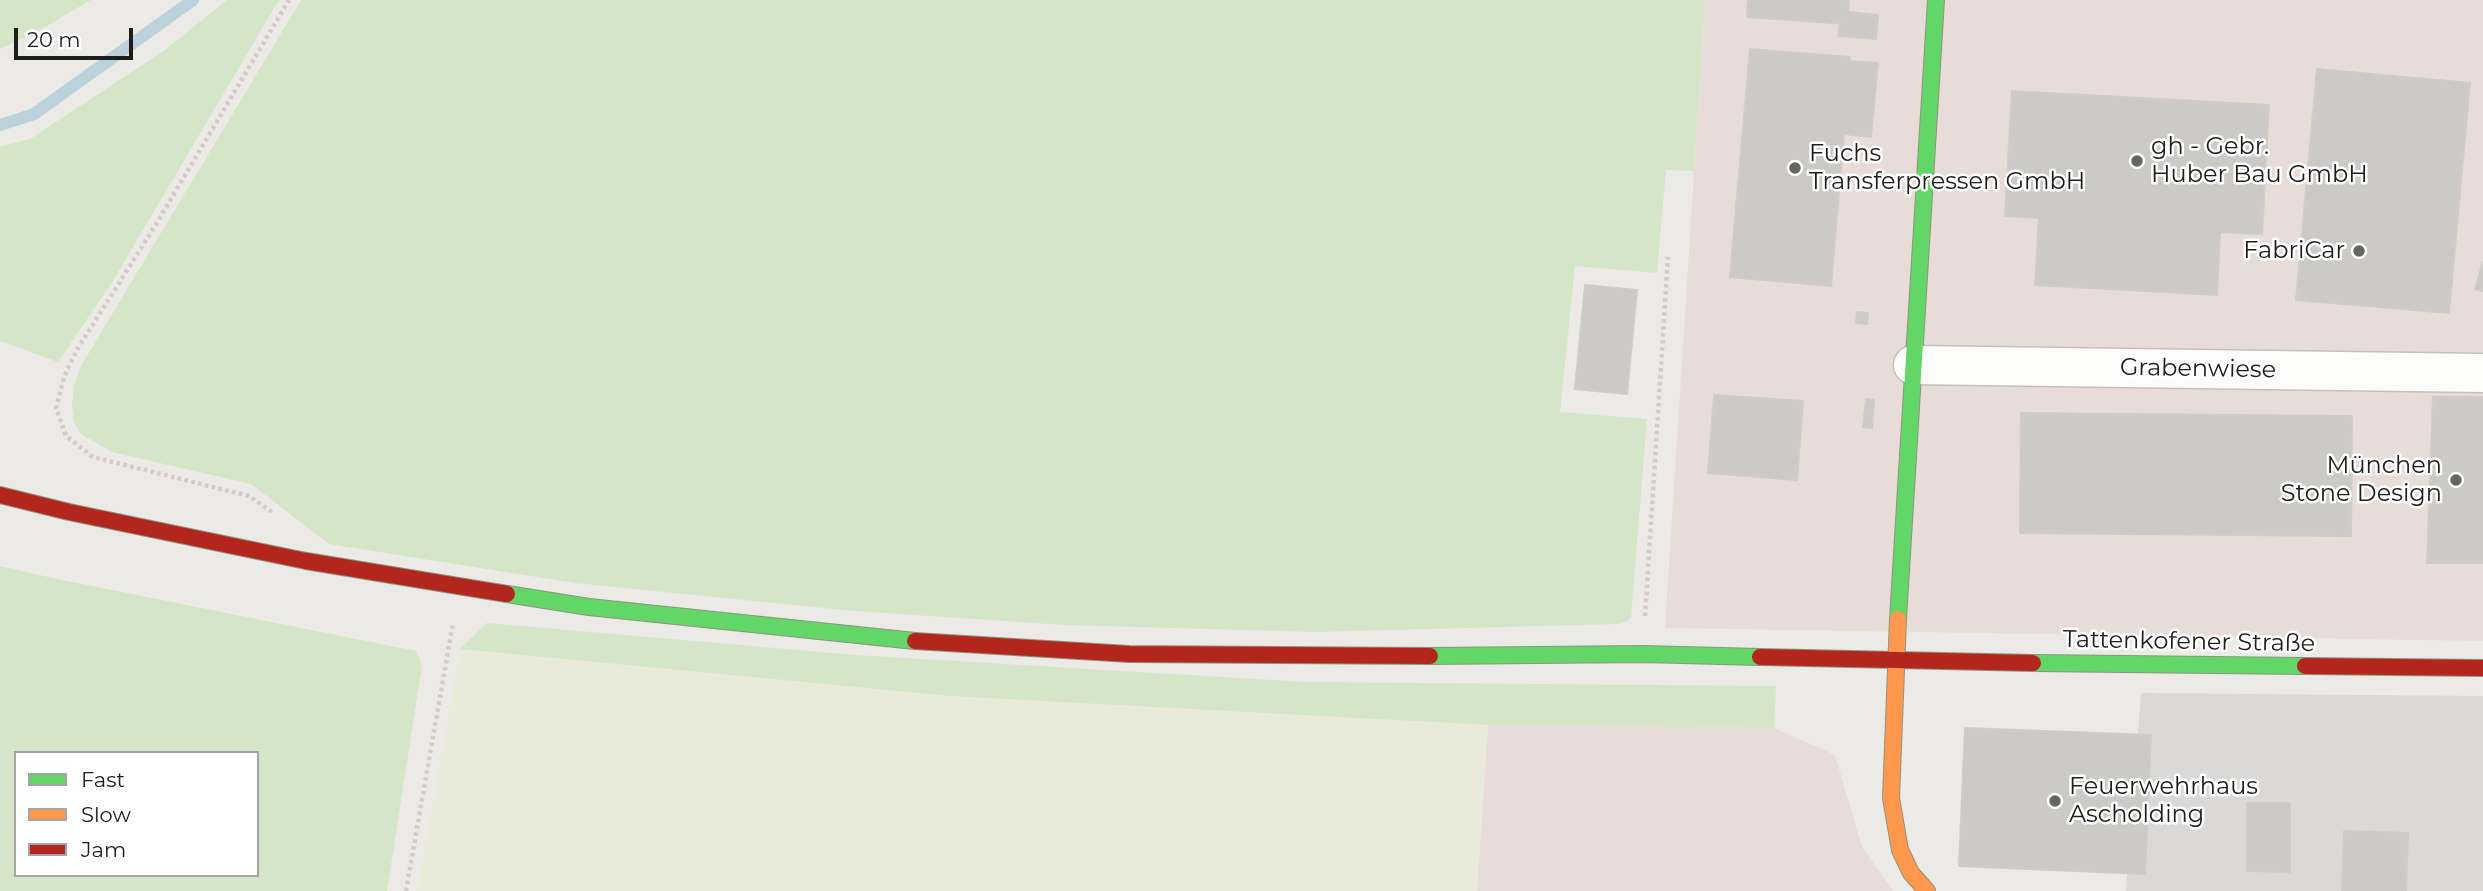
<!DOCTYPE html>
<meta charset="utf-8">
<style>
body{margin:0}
#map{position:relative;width:2483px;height:891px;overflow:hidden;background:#ebeae6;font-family:Montserrat,sans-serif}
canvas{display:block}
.legend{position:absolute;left:14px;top:751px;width:245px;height:126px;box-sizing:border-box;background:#fff;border:2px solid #a5a5a5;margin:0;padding:9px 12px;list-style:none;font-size:21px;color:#1d1d1d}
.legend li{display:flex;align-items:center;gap:14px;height:35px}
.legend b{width:35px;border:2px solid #a5a5a5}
.scale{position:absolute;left:14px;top:28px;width:119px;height:32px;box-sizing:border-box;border:4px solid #1d1d1d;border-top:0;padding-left:9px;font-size:21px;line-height:24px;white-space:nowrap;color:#1d1d1d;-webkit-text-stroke:5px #fff;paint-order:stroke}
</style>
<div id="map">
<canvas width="2483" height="891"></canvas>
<ul class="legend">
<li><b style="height:9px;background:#63d668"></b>Fast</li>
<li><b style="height:9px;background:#ff974d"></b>Slow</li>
<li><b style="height:9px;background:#b3261e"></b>Jam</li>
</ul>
<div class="scale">20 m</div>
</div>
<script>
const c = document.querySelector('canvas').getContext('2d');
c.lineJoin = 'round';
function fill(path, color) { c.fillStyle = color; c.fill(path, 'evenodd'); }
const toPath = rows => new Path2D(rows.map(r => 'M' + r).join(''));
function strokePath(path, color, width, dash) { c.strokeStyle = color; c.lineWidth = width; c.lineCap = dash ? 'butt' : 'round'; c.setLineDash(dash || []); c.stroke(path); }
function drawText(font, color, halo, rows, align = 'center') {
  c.font = font + ' Montserrat,sans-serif'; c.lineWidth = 5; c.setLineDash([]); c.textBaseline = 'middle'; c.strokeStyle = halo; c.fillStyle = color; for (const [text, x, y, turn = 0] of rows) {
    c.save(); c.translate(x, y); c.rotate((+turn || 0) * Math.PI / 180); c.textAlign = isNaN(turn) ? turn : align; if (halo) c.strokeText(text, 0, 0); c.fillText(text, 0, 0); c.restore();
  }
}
const residential = toPath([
 [2141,693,2483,696,2483,891,2126,891]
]);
const commercial = toPath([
 [1705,0,2483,0,2483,397,2433,397,2427,562,2483,563,2483,641,1665,628],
 [1488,725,1774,728,1835,755,1862,847,1893,891,1477,891]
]);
const farmland = toPath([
 [460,649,950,696,1488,725,1477,891,417,891]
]);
const grass = toPath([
 [0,0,91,0,33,34,0,49],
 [227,0,279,0,111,284,58,362,0,341,0,147,30,139,165,50],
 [301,0,1705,0,1694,171,1666,170,1657,273,1575,266,1560,412,1647,419,1631,617,1626,622,1618,624,1316,632,1064,625,854,611,575,583,329,544,251,484,112,452,81,434,74,422,72,405,74,385,81,366],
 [0,566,57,579,416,651,422,665,387,891,0,891],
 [16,753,257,753,257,875,16,875],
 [487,623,856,655,1305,682,1776,686,1774,728,1488,725,950,696,460,649]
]);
const stream = toPath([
 [0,125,34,114,193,0]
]);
const building = toPath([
 [1748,0,1849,0,1847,24,1747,17,1748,0],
 [1848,12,1878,15,1876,39,1838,36,1840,23,1847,24,1848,12],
 [1750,49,1850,57,1850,61,1878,63,1871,137,1844,134,1831,286,1730,277,1750,49],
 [2317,69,2470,83,2449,313,2296,300,2317,69],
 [2012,91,2269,105,2262,234,2220,232,2217,295,2035,285,2039,218,2005,216,2012,91],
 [2483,262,2483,291,2475,289,2483,262],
 [1585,285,1637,290,1627,394,1575,389,1585,285],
 [1857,312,1868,313,1867,324,1856,323,1857,312],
 [1714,395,1803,401,1797,480,1708,473,1714,395],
 [2433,397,2483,397,2483,563,2427,563,2433,397],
 [1866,399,1874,400,1872,428,1863,427,1866,399],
 [2021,413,2352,416,2351,536,2020,533,2021,413],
 [1965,728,2151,735,2145,874,1959,866,1965,728],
 [2247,803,2290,803,2290,872,2247,871,2247,803],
 [2344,831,2408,833,2406,891,2342,891,2344,831]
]);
const path = toPath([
 [272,512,249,496,93,457,66,436,56,408,64,377,78,348,155,226,289,0],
 [1645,616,1668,257],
 [406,891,453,623]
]);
const street = toPath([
 [1913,365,2483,373]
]);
const fast = toPath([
 [507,594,589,607,915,641],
 [1898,619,1936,0],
 [1430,656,1643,654,1760,657],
 [2033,663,2305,666]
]);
const slow = toPath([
 [1898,619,1891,798,1900,850,1911,873,1927,891]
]);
const jam = toPath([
 [0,495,69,512,306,561,507,594],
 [915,641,1129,654,1430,656],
 [1760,657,2033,663],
 [2305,666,2483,668]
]);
const markers = [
 [2137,161,7,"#656563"],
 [1795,168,7,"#656563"],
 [2359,251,7,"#656563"],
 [2456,480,7,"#656563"],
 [2055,801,7,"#656563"]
];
const poiNames = [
 ["gh - Gebr.",2151,147],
 ["Huber Bau GmbH",2151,175],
 ["Fuchs",1809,154],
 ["Transferpressen GmbH",1809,182],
 ["FabriCar",2345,251,"right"],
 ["München",2442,466,"right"],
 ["Stone Design",2442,494,"right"],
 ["Feuerwehrhaus",2069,787],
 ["Ascholding",2069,815]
];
const streetNames = [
 ["Grabenwiese",2198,369,1],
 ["Tattenkofener Straße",2189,642,1]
];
fill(residential, '#dad9d7');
fill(commercial, '#e8dcd8');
fill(farmland, '#e8eada');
fill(grass, '#d4e6c7');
strokePath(stream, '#bcd2db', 12);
fill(building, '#cccac7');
strokePath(building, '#ceccc8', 2);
strokePath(street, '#c1c0be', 41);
strokePath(fast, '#8f9380', 18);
strokePath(slow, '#8f9380', 18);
strokePath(jam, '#8f9380', 18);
strokePath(path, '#d4cac7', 4.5, [3.5, 3.5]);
strokePath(street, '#fcfcfb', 38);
strokePath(fast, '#63d668', 16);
strokePath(slow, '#ff974d', 16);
strokePath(jam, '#b3261e', 16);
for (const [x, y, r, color] of markers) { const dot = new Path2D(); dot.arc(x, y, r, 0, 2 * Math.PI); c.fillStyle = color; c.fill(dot); strokePath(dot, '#fff', 2.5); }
drawText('24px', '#1d1d1d', '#fff', poiNames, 'left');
drawText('24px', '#1d1d1d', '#fff', streetNames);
</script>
